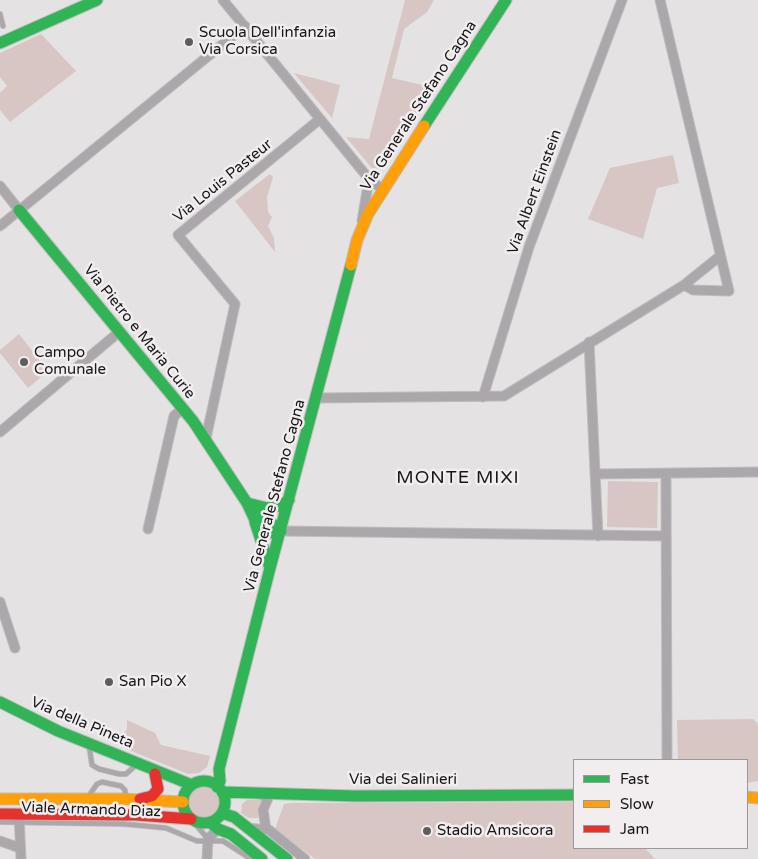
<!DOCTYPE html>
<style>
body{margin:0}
#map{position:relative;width:758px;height:859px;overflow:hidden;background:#e4e2e3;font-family:"Varela Round",sans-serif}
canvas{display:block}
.legend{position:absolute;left:573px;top:759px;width:175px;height:90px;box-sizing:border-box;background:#f2eef0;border:1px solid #9b9899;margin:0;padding:6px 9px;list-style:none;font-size:15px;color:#181717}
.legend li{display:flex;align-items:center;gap:10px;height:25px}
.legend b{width:25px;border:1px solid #9b9899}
</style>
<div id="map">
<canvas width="758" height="859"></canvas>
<ul class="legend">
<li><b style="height:6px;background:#30b455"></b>Fast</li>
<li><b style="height:6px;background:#ff9f0a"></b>Slow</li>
<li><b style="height:6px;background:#e5322d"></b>Jam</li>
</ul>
</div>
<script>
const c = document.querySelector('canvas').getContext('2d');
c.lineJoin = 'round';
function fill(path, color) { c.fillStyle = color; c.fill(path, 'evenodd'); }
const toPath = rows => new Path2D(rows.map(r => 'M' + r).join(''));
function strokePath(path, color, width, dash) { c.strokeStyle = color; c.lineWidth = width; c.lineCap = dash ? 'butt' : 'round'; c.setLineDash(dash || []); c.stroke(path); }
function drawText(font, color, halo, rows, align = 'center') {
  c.font = font + ' "Varela Round",sans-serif'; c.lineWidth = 5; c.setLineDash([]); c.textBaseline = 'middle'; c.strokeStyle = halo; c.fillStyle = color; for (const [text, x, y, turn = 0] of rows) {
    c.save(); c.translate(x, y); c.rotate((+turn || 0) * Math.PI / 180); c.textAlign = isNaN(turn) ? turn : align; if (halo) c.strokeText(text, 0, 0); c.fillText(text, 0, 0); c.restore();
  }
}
const green = toPath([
 [405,0,434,0,427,12,404,29,392,78,435,88,375,172,346,137,369,139],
 [41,34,76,71,10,122,0,110,0,93,7,86,0,77,0,53],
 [294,73,340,85,332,118,298,78],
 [673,155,679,183,657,188,643,239,588,219,610,168],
 [270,174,273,177,267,197,268,212,272,217,268,226,274,238,275,252,235,201],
 [19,334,48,371,28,388,0,353,0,350],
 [608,481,658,482,657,528,607,527],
 [753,719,758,724,758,781,747,783,747,760,678,760,677,720],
 [127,720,155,733,161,745,210,756,207,767,199,773,188,774,124,748,118,733,124,733,127,729],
 '187 803a17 17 0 1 1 34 0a17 17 0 1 1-34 0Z',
 [247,800,261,800,258,807,258,818,249,818,241,813,242,804],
 [574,802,574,848,645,848,655,859,315,859,275,829,284,804,290,803]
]);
const lane = toPath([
 [0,14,3,26],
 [89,745,92,765,99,769,119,774,126,774,136,765],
 [88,797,97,784,102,782,121,786,125,790,126,798],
 [191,819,208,839],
 [0,822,124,824,166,828,197,841,223,841,251,859]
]);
const street = toPath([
 [223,0,369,179,382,189],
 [660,0,729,291,693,290,684,285],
 [0,186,19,210],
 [362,221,369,179],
 [0,226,245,26],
 [589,342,598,536],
 [483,397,529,247,622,0],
 [317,398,504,396,684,285,720,256],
 [0,432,119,332],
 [206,438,235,304,178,235,320,119],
 [595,474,758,472],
 [666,474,667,760],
 [148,529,174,416,182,409],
 [281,531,666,536],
 [0,602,15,648],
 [260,794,268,798,263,810,266,829],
 [19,814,21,859],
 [247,828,269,830,305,859],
 [0,841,20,848],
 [207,859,208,839,218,829]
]);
const fast = toPath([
 [0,43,97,0],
 [424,126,506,0],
 [19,210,193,421,247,503,255,520,272,533,281,531],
 [247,503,267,508,279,506,289,500],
 [257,506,264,517,281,531],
 [255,522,270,568],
 [0,702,58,731,192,785],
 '183 802a21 21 0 1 1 42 0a21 21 0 1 1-42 0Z',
 [217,787,220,781,219,769,269,572,351,265],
 [222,792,355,796,574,795],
 [222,813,234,817,287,859],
 [210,822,218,829,231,834,262,859]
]);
const slow = toPath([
 [351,265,357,240,368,214,424,126],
 [747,797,758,798],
 [0,799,122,799,183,802]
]);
const jam = toPath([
 [140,799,152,796,158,789,155,774],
 [0,814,136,815,191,819]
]);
const markers = [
 [189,42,5,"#5f5e5e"],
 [24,362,5,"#5f5e5e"],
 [109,682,5,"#5f5e5e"],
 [427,831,5,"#5f5e5e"]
];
const poiNames = [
 ["Scuola Dell'infanzia",199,33],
 ["Via Corsica",199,50],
 ["Campo",34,353],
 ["Comunale",34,370],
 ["San Pio X",119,682],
 ["Stadio Amsicora",437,831]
];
const streetNames = [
 ["Via Generale Stefano Cagna",419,106,-57],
 ["Via Louis Pasteur",223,181,-39],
 ["Via Albert Einstein",535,192,-70],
 ["Via Pietro e Maria Curie",139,332,51],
 ["Via Generale Stefano Cagna",275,496,-75],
 ["Via della Pineta",82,723,23],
 ["Via dei Salinieri",403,780],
 ["Viale Armando Diaz",91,810,2]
];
const quarterNames = [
 ["MONTE MIXI",458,478]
];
fill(green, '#d8c6c4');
strokePath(lane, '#bfbdbe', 6);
strokePath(street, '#bfbdbe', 11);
strokePath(fast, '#bfbdbe', 13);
strokePath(slow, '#bfbdbe', 13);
strokePath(jam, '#bfbdbe', 13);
strokePath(lane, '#aba7ab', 4.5);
strokePath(street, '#aba7ab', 9);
strokePath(fast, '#30b455', 11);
strokePath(slow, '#ff9f0a', 11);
strokePath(jam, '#e5322d', 11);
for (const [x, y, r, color] of markers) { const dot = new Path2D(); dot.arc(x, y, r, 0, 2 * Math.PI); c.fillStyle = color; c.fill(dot); strokePath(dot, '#f2eef0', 2); }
drawText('15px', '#181717', '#f2eef0', poiNames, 'left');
drawText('15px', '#181717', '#f2eef0', streetNames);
c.letterSpacing = '1px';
drawText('18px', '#181717', '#f2eef0', quarterNames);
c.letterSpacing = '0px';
</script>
